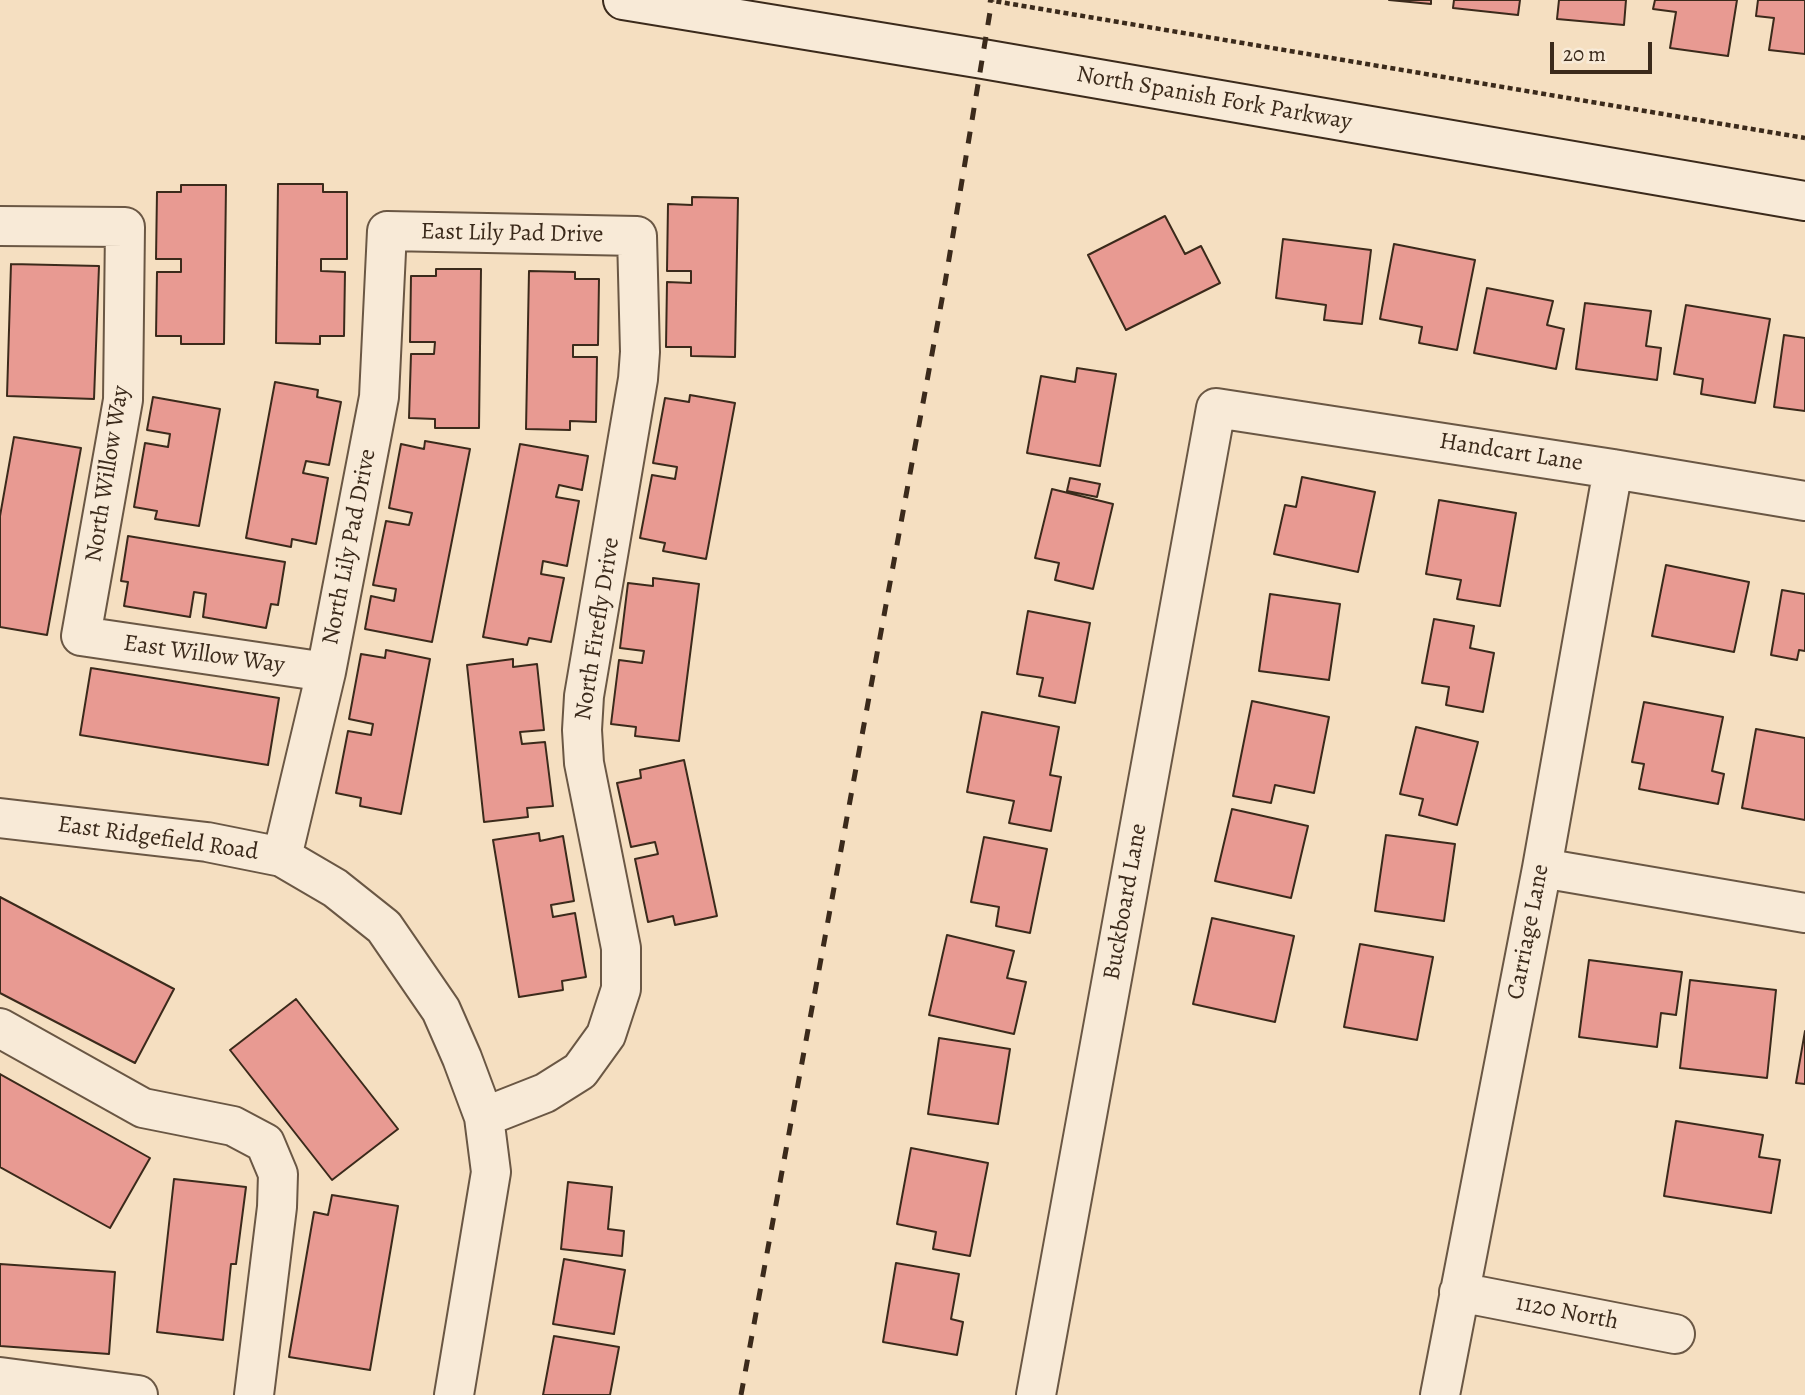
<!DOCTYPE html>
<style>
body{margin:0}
#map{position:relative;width:1805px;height:1395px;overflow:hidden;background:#f5dfc1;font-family:Alegreya,serif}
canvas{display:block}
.scale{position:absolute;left:1550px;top:42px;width:102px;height:32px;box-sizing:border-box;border:4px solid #3b2a1b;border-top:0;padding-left:9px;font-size:21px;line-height:24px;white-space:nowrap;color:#3b2a1b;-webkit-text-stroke:5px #f8ead7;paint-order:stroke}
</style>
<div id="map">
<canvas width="1805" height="1395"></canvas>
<div class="scale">20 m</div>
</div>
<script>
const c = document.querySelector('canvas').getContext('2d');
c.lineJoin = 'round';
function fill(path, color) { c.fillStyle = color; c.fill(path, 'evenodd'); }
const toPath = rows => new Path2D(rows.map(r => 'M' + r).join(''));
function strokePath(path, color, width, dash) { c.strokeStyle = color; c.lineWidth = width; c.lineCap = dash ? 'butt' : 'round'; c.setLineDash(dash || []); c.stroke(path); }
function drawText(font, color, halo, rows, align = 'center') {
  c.font = font + ' Alegreya,serif'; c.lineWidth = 5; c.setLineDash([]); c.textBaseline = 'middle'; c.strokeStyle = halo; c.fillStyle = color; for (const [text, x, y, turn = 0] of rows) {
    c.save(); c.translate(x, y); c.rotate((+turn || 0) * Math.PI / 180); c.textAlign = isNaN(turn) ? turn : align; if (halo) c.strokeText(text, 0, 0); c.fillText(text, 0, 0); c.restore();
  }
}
const building = toPath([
 [1389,0,1431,0,1431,4,1389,0],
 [1454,0,1520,0,1518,15,1453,8,1454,0],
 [1559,0,1626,0,1624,25,1557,19,1559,0],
 [1655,0,1737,0,1728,56,1670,48,1676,12,1653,9,1655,0],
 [1758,0,1805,0,1805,54,1769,50,1774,18,1756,16,1758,0],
 [278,184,323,184,323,192,347,192,347,259,321,259,321,271,345,272,344,336,320,336,320,344,276,343,278,184],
 [181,185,226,185,224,344,181,344,181,336,156,336,157,272,181,272,181,259,156,259,157,192,181,192,181,185],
 [692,197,738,198,735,357,691,356,691,347,666,347,667,282,691,283,691,271,667,271,668,204,692,205,692,197],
 [1165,216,1185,254,1201,246,1220,283,1126,330,1088,255,1165,216],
 [1283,239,1371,250,1362,324,1324,320,1326,305,1276,298,1283,239],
 [1394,244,1475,260,1457,350,1419,343,1422,327,1380,319,1394,244],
 [11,264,99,266,94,399,7,396,11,264],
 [436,269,481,269,479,428,435,428,435,419,409,418,411,354,434,354,435,342,410,342,411,276,436,276,436,269],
 [529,271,575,272,575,279,599,279,598,345,573,345,573,357,597,357,596,422,570,421,570,430,526,429,529,271],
 [1487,288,1553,301,1547,325,1564,329,1556,369,1474,353,1487,288],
 [1585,303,1651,311,1646,346,1661,348,1657,380,1576,369,1585,303],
 [1686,305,1770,319,1755,403,1701,394,1703,379,1674,374,1686,305],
 [1784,335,1805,338,1805,411,1774,407,1784,335],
 [1077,368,1116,374,1100,466,1027,453,1041,376,1075,382,1077,368],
 [275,382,318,390,317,397,341,402,329,465,306,461,303,473,328,478,316,544,292,539,291,547,246,538,275,382],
 [690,395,735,403,706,559,663,551,665,543,640,538,652,475,675,479,677,467,653,463,665,398,689,402,690,395],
 [153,397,220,409,199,526,155,519,157,511,134,507,145,443,168,447,170,434,147,430,153,397],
 [14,437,81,448,47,635,0,627,0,516,14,437],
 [425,441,470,449,432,642,365,629,371,596,394,601,396,589,373,585,386,521,409,525,412,513,389,508,401,444,424,449,425,441],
 [520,444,588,456,582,490,559,485,556,497,579,501,567,566,543,561,541,574,564,578,551,642,529,638,527,645,483,637,520,444],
 [1302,477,1375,492,1358,572,1274,554,1285,505,1296,507,1302,477],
 [1070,478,1100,484,1097,497,1067,491,1070,478],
 [1052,489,1113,504,1093,589,1055,580,1059,563,1035,558,1052,489],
 [1439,500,1516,513,1500,606,1457,599,1461,580,1426,574,1439,500],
 [128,536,285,562,278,605,271,604,266,628,203,617,206,594,194,592,190,617,124,606,128,582,121,581,128,536],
 [1666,565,1749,582,1734,652,1652,636,1666,565],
 [653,578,699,584,679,741,635,736,636,727,611,724,619,660,642,663,644,651,620,648,628,583,653,586,653,578],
 [1782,590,1805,594,1805,651,1799,650,1797,660,1771,655,1782,590],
 [1270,594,1340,604,1329,680,1259,671,1270,594],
 [1028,611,1090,623,1075,703,1039,696,1043,678,1017,674,1028,611],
 [1434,619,1474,626,1470,648,1494,653,1483,712,1446,705,1449,687,1422,683,1434,619],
 [386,650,430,659,401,814,360,806,361,798,336,793,348,731,371,735,373,724,349,719,361,654,385,658,386,650],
 [513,659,513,667,537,664,544,730,520,732,522,744,545,742,553,806,527,808,528,817,484,822,467,665,513,659],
 [91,668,279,698,268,765,80,735,91,668],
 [1252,701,1329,717,1314,793,1275,785,1271,803,1233,796,1252,701],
 [1644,702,1723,717,1712,771,1724,774,1718,804,1639,789,1644,764,1632,762,1644,702],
 [982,712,1059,727,1050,775,1061,777,1051,831,1009,823,1014,801,967,792,982,712],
 [1416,727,1478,742,1457,825,1419,815,1423,799,1400,794,1416,727],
 [1756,729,1805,738,1805,820,1742,808,1756,729],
 [684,760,717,916,675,925,673,916,648,922,635,859,658,854,655,842,631,847,617,783,641,778,640,770,684,760],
 [1232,809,1308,826,1291,898,1215,881,1232,809],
 [539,833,540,841,563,836,574,901,551,905,553,917,575,913,586,977,562,981,563,990,519,997,493,840,539,833],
 [1386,835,1455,844,1444,921,1375,911,1386,835],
 [984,837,1047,849,1030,933,996,926,999,907,971,902,984,837],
 [0,897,174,989,135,1063,0,993,0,897],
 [1212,918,1294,936,1275,1022,1193,1004,1212,918],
 [947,935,1014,951,1007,978,1026,982,1014,1034,929,1015,947,935],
 [1360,944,1433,957,1417,1040,1344,1027,1360,944],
 [1589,960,1682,972,1676,1015,1661,1013,1657,1047,1579,1037,1589,960],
 [1690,980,1776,990,1767,1078,1680,1068,1690,980],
 [296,999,398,1129,332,1180,230,1050,296,999],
 [1805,1031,1805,1084,1796,1083,1805,1031],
 [939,1038,1010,1049,998,1124,928,1114,939,1038],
 [0,1074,150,1158,110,1228,0,1167,0,1074],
 [1676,1121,1763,1135,1759,1157,1780,1160,1771,1213,1664,1196,1676,1121],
 [911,1148,988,1163,970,1256,933,1249,936,1232,897,1224,911,1148],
 [174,1179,246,1187,236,1264,231,1264,223,1340,157,1332,174,1179],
 [568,1182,612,1187,608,1229,624,1231,622,1256,561,1249,568,1182],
 [332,1195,398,1206,370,1370,289,1357,314,1212,328,1215,332,1195],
 [564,1259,625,1270,614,1334,553,1324,564,1259],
 [896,1263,959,1274,951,1319,963,1322,957,1355,883,1342,896,1263],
 [0,1264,115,1272,109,1354,0,1346,0,1264],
 [554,1336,619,1347,610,1395,543,1395,554,1336]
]);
const path = toPath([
 [988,0,1805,138]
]);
const street = toPath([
 [0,226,125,227,123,400,81,636,326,672],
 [0,818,207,842,282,857,335,888,384,927,441,1010,462,1058,484,1117,491,1172,454,1395],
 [282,857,326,672,379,397,387,231,637,236,640,352,638,379,584,696,582,730,584,763,621,948,621,989,606,1035,580,1071,545,1093,484,1117],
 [1542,868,1805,913],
 [0,1028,143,1108,233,1126,265,1143,278,1174,277,1207,254,1395],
 [1459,1292,1675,1334],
 [0,1377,138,1395],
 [1036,1395,1216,408,1613,469,1805,501],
 [1440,1395,1542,868,1613,469]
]);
const secondary = toPath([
 [623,0,983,59,1805,201]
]);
const rail = toPath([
 [741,1395,945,283,992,0]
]);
const streetNames = [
 ["North Spanish Fork Parkway",1214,99,10],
 ["East Lily Pad Drive",512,234,1],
 ["Handcart Lane",1511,453,9],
 ["North Willow Way",108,474,-81],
 ["North Lily Pad Drive",350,547,-79],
 ["North Firefly Drive",598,629,-81],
 ["East Willow Way",204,655,8],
 ["East Ridgefield Road",158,839,8],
 ["Buckboard Lane",1126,902,-80],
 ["Carriage Lane",1529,932,-79],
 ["1120 North",1567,1313,11]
];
fill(building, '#e89a92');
strokePath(building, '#3b2a1b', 2);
strokePath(street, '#6a5744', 42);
strokePath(secondary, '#3b2a1b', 42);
strokePath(path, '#3b2a1b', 4.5, [5, 3.5]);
strokePath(street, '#f8ead7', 38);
strokePath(secondary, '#f8ead7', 38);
strokePath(rail, '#3b2a1b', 5, [12, 12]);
drawText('24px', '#3b2a1b', '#f8ead7', streetNames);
</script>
